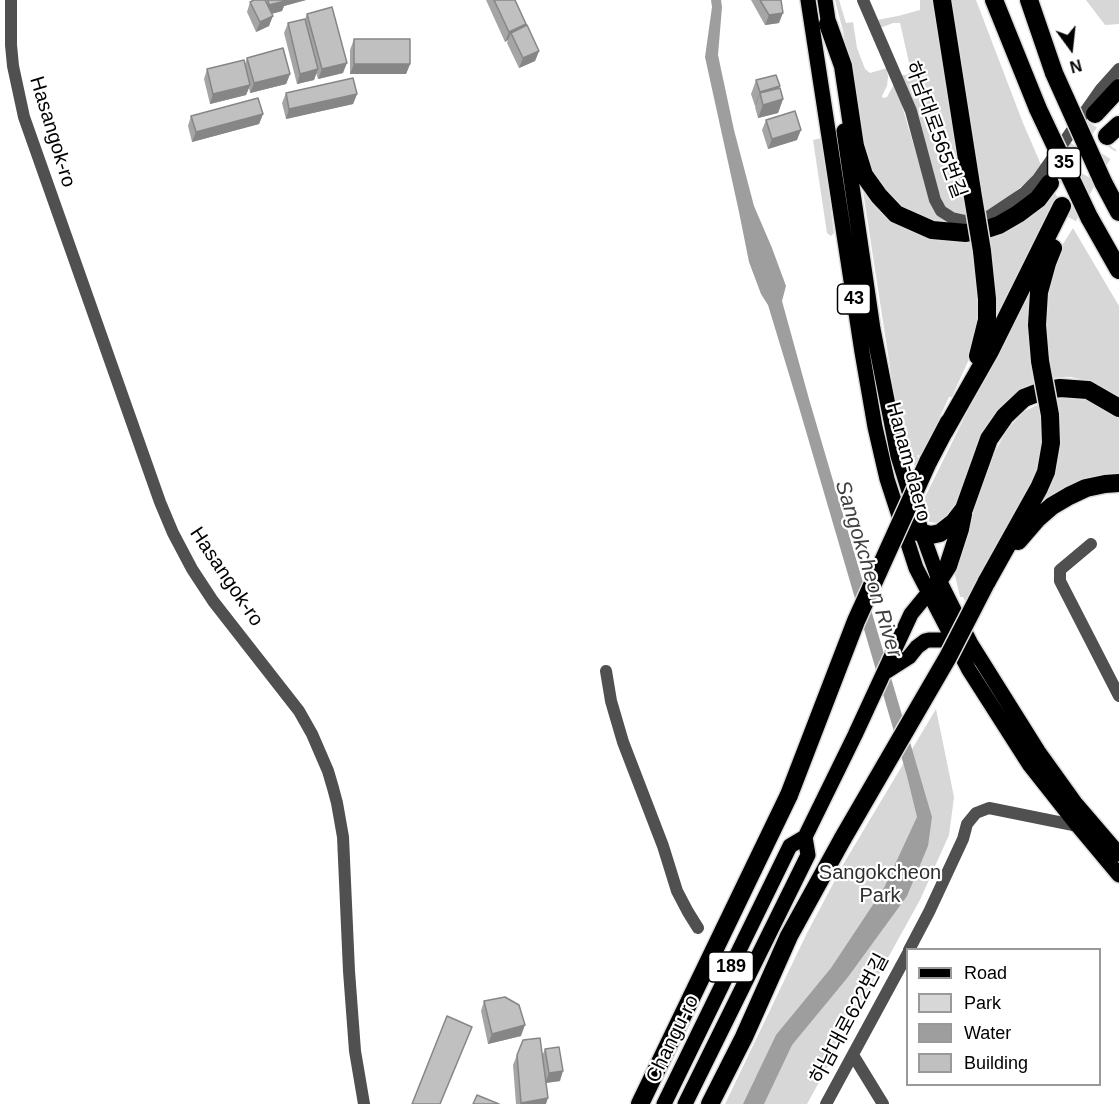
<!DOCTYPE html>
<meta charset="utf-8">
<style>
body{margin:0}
#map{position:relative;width:1119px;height:1104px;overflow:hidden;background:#fff;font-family:Helvetica,sans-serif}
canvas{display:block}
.legend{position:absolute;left:906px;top:948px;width:195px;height:138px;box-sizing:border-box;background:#fff;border:2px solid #999;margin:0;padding:8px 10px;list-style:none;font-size:18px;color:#000}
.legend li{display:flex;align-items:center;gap:12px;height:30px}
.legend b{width:30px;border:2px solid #999}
.north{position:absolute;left:1041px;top:18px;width:60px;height:60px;-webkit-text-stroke:4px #fff;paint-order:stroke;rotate:165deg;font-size:16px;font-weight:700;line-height:24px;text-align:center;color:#000}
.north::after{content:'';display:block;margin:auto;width:21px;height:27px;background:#000;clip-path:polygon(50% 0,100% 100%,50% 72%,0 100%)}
</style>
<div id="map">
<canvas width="1119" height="1104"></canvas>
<ul class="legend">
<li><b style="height:8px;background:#000"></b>Road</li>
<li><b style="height:16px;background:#d7d7d7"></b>Park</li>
<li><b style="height:16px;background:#9e9e9e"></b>Water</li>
<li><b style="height:16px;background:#c0c0c0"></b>Building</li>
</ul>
<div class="north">N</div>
</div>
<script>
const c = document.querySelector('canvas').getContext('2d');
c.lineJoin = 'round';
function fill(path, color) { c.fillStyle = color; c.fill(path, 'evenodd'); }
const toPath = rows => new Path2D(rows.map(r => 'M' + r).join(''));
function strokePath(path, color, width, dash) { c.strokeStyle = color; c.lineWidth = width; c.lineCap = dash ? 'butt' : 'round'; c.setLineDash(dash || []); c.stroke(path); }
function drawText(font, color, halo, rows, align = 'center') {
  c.font = font + ' Helvetica,"Noto Sans KR",sans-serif'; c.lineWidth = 4.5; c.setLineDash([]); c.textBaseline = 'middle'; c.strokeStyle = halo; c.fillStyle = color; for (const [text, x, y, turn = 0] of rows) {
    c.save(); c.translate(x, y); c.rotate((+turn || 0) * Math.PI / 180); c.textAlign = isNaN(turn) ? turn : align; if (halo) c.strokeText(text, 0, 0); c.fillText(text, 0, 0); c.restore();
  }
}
const green = toPath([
 [835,0,839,0,846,23,853,22,857,48,865,69,870,73,887,68,888,77,887,86,882,96,883,98,887,97,894,84,901,102,931,205,941,218,953,225,952,227,899,210,868,170,843,31],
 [920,0,936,0,969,218,955,216,943,205,901,75,906,75,909,73,910,67,900,23,893,23,880,28,877,20,898,16,920,10],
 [949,0,976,0,1023,123,1042,167,1035,175,1011,195,992,209,982,213],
 [1086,0,1119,0,1119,24,1105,25],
 [822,138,834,233,831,236,827,233,813,140],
 [862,185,895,222,907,229,919,235,943,241,954,242,973,240,980,313,971,355,955,390,952,397,949,397,938,421,938,424,921,456,917,455,919,460,915,467,908,446,902,438,897,413],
 [1055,193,1058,198,993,329,986,237,1002,233,1017,225,1036,212],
 [1073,228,1119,306,1119,398,1099,386,1084,380,1071,377,1050,378,1043,305,1060,249],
 [1032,281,1038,385,1018,393,1002,406,995,414,979,441,968,469,964,485,956,506,951,513,942,521,937,523,929,522,924,499],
 [1054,397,1084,397,1119,413,1119,476,1040,505,1046,493],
 [1041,403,1044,438,1038,476,967,605,963,597,960,597,954,571,988,469,996,450,1007,430,1023,412],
 [936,709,954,797,949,835,920,900,807,1104,725,1104,806,935,844,863]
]);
const water = toPath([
 [711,0,721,0,722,7,718,55,734,130,754,206,772,248,786,286,782,301,809,399,932,817,928,846,907,896,848,977,792,1045,764,1104,743,1104,776,1035,831,968,884,888,917,817,907,776,798,404,768,305,761,294,749,262,739,212,705,57,712,7]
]);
const motorwayTunnel = toPath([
 [1050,183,1095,114],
 [1068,217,1092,171,1109,145]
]);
const minor = toPath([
 [863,0,911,111,935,200,941,211,952,218,965,221,988,217,1024,193,1038,179,1101,89,1119,69],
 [1091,544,1060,570,1060,581,1119,696],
 [606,671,611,701,623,742,663,846,677,891,688,912,698,928],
 [909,950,929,912,963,839,967,824,976,813,989,808,1078,826],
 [853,1055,883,1104],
 [826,1104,908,953]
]);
const tertiary = toPath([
 [11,0,11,45,13,66,24,117,160,502,173,533,192,569,213,601,299,711,312,734,328,771,333,788,337,803,343,837,349,971,355,1051,364,1104]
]);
const primary = toPath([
 [808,0,862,352,875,427,887,479,916,568,969,670,1029,764,1078,826,1119,875],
 [825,0,830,33],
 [844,131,873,329,898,456,922,533,939,580,971,644,1038,751,1076,804,1119,854],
 [884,673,909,657,917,647,925,641,929,640,944,640,949,643,957,651],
 [664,1104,790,846,805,837,855,735,911,614,934,586],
 [685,1104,808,855,805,837]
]);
const motorway = toPath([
 [942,0,972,191],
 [994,0,1038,109],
 [1029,0,1054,73],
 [828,24,843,66,855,146,864,175,879,196,896,214,932,230,966,233,987,229,999,225,1018,214,1038,199,1050,183],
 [1095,114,1119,88],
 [1107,136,1119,125],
 [1103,182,1119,212],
 [1089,217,1119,270],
 [978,356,987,320,987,299,982,251],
 [1040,361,1037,325,1039,292,1047,263,1053,248],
 [944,432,990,351,1062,206],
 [928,462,949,422],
 [902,525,914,531,931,535,940,533,954,522,964,509,989,439,1005,416,1024,398,1042,391,1060,388,1088,390,1119,408],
 [1018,541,1037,519,1052,506,1069,496,1086,488,1105,484,1119,483],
 [939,580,948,566,960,529,963,514],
 [986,583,1039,488,1046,472,1051,443,1050,415],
 [640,1104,789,795],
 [710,1104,744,1037,789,936,843,838]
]);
const motorwayBridge = toPath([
 [1054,73,1103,182],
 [1038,109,1089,217],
 [972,191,982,251],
 [1040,361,1050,415],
 [789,795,856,621,928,462],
 [843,838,948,657,986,583]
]);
const wall = toPath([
 [254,0,306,0,284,6,282,11,272,14,269,26,256,32,247,12,250,2],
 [486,0,515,0,526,24,525,27,539,51,535,61,519,68,507,43,508,40,505,42],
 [751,0,781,0,779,23,765,25],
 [307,14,343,73,318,79,316,73,314,80,297,84,284,33,288,23,305,19],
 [354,39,410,64,406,74,350,74,350,50],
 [247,58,290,74,286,84,250,93,249,88,246,95,210,104,204,79,207,69,245,64],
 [756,80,780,86,779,88,783,99,778,113,758,118,755,107,756,105,755,106,751,94],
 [286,93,357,94,353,104,286,119,282,103],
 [263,114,259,124,192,142,188,126,191,116],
 [766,120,797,140,768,149,762,130],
 [484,1001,521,1036,488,1044,481,1011],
 [545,1049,560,1081,546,1083,546,1104,516,1104,513,1065,517,1055,542,1056]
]);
const shadedWall = toPath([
 [285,0,306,0,284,6,282,11,266,15,269,5],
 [783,13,779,23,765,25,769,15],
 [273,16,269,26,256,32,260,22],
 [526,24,522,34,511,33,508,40,505,42,509,32],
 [539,51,535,61,519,68,523,58],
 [347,63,343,73,318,79,322,69],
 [354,64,410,64,406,74,350,74],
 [318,69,314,80,297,84,300,74],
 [290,74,286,84,250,93,254,83],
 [250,85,246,95,210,104,213,94],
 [780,86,775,100,760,93,756,105,755,106,760,92],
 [357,94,353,104,286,119,289,109],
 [783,99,778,113,758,118,763,105],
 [263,114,259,124,192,142,196,132],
 [801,130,797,140,768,149,772,139],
 [525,1025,521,1036,488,1044,492,1034],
 [563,1071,560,1081,545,1083,549,1073],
 [548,1098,546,1104,520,1104,521,1103]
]);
const building = toPath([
 [254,0,265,0,273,16,260,22,250,2,254,0],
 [268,0,285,0,285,1,269,5,268,0],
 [494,0,515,0,526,24,509,32,494,0],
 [760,0,781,0,783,13,769,15,760,0],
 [332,7,347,63,322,69,307,14,332,7],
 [305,19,318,69,300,74,288,23,305,19],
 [527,25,539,51,523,58,511,33,527,25],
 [354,39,410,39,410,64,354,64,354,39],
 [283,48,290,74,254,83,247,58,283,48],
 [244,60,250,85,213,94,207,69,244,60],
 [776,75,780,86,760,92,756,80,776,75],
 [353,78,357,94,289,109,286,93,353,78],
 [780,88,783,99,763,105,760,93,780,88],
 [258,98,263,114,196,132,191,116,258,98],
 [795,111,801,130,772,139,766,120,795,111],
 [505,997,519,1005,525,1025,492,1034,484,1001,505,997],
 [447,1016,472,1027,440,1104,412,1104,447,1016],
 [540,1038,548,1098,521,1103,517,1055,523,1040,540,1038],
 [559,1047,563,1071,549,1073,545,1049,559,1047],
 [477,1095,499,1104,473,1104,477,1095]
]);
const shields = [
 [1064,163,33],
 [854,299,33],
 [731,967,45]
];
const shieldNames = [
 ["35",1064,163],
 ["43",854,299],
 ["189",731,967]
];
const streetNames = [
 ["하남대로565번길",935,130,70],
 ["Hasangok-ro",52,132,73],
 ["Hanam-daero",908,462,75],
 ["Hasangok-ro",226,577,56],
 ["하남대로622번길",850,1019,-62],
 ["Changu-ro",673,1039,-64]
];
const parkNames = [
 ["Sangokcheon",880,873],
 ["Park",880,896]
];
const waterNames = [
 ["Sangokcheon River",868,569,73]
];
fill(green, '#d7d7d7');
fill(water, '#9e9e9e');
strokePath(motorwayTunnel, '#d9d9d9', 18, [18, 9]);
strokePath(primary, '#dbdbdb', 18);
strokePath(motorway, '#dbdbdb', 21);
strokePath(minor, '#505050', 12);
strokePath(tertiary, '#505050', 12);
strokePath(primary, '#000', 15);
strokePath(motorway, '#000', 18);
strokePath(motorwayBridge, '#dbdbdb', 21, []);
strokePath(motorwayBridge, '#000', 18);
fill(wall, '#a5a5a5');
fill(shadedWall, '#868686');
fill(building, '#c0c0c0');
strokePath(building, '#868686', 1.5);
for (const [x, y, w] of shields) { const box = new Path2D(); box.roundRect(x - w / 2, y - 15, w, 30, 4.5); c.fillStyle = '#fff'; c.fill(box); strokePath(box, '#000', 1.5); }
drawText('bold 18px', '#000', null, shieldNames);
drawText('20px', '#000', '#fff', streetNames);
drawText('20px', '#2e2e2e', '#fff', parkNames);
drawText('italic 21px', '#3f3f3f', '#fff', waterNames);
</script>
